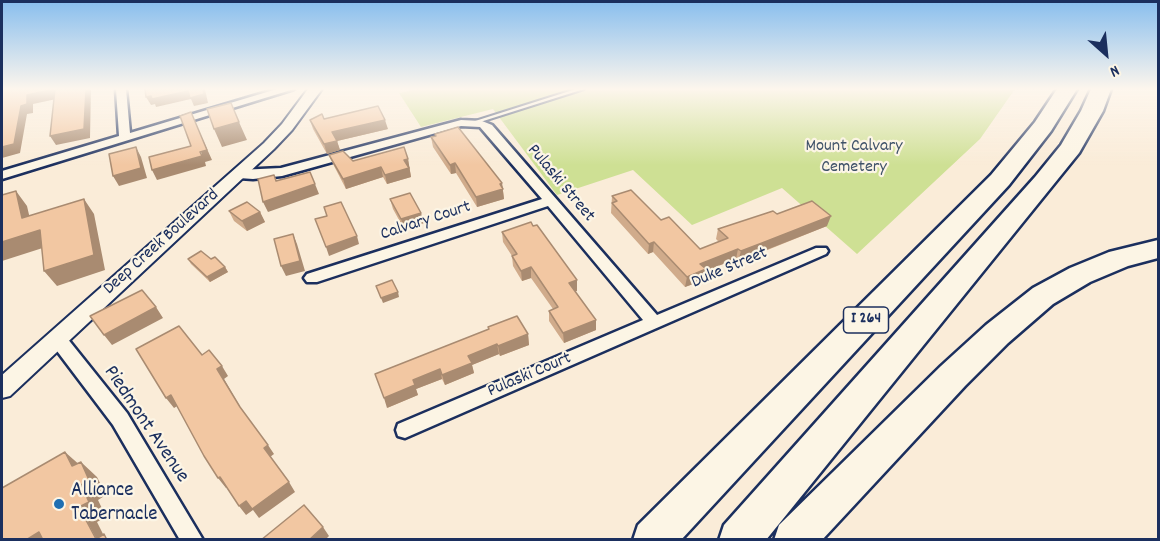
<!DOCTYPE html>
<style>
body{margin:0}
#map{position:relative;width:1160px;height:541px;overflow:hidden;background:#faecd8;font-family:Dekko,sans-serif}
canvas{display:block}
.frame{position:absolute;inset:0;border:3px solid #1b2f5e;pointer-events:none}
.north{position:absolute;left:1076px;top:24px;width:60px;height:60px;-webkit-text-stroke:4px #fcf5e5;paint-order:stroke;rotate:153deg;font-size:16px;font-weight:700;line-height:24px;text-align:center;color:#1b2f5e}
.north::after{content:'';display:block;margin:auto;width:21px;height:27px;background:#1b2f5e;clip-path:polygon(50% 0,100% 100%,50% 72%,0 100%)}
</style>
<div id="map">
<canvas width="1160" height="541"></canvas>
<div class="frame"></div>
<div class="north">N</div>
</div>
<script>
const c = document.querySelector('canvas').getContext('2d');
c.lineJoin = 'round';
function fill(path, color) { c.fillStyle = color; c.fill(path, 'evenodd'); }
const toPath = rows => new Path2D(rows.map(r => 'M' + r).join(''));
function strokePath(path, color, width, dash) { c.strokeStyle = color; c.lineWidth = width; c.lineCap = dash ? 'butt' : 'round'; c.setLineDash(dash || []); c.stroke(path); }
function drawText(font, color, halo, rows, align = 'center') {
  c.font = font + ' Dekko,sans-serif'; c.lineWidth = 4.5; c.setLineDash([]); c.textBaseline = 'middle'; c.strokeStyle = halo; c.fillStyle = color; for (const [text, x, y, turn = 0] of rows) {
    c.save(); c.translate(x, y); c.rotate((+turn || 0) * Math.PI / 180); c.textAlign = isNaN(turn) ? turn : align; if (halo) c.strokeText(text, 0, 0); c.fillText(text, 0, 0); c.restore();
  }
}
const green = toPath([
 [419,89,1015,89,980,139,857,254,782,188,692,225,633,170,557,195,493,109,421,127,399,93]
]);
const service = toPath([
 [576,89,584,89,477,123,475,124,472,122,576,89]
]);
const minor = toPath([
 [116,89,126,89,130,133,277,89,294,89,2,179,2,171,119,136,116,89],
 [461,120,482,121,492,125,657,315,816,248,826,248,828,251,826,254,405,438,398,436,396,430,398,424,643,320,548,206,317,282,307,282,304,278,307,274,542,199,480,127,461,126,282,176,253,179,239,178,233,174,239,170,281,168,461,120],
 [57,332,63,333,127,413,203,540,180,540,113,425,51,343,49,338,51,333,57,332]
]);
const tertiary = toPath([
 [308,89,322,89,292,130,274,149,10,396,2,398,2,375,264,143,282,124,308,89]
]);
const motorway = toPath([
 [1057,89,1077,89,1051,131,1009,185,681,540,633,540,638,525,991,175,1035,122,1057,89],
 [1091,89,1111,89,1103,111,1079,153,766,540,719,540,724,525,1035,177,1061,145,1081,111,1091,89],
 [1158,240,1158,258,1128,266,1090,282,1053,304,1008,343,965,386,822,540,774,540,779,525,941,366,986,325,1033,288,1070,268,1109,252,1158,240]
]);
const wall = toPath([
 [324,119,388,129,337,141,340,150,327,154,313,129,310,120],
 [435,134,502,183,504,199,477,207,456,173,451,174,433,147,431,137,435,136],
 [329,155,353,161,408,159,411,177,387,184,383,177,346,189,333,164],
 [612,196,661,220,700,249,719,242,716,239,718,229,777,214,827,226,760,253,738,261,736,259,705,271,704,280,685,287,653,252,648,254,611,213],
 [390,199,424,223,404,229,393,209],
 [229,211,260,212,265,222,247,231,234,221],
 [502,232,577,280,577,291,575,291,596,330,564,343,549,321,549,311,553,309,531,278,522,281,513,266,512,256,503,242],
 [188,259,211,259,225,267,228,272,210,282,191,264],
 [488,327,528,334,529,345,500,356,499,354,472,365,474,373,445,385,442,379,416,389,418,395,387,408,488,330]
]);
const shadedWall = toPath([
 [56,89,61,98,33,104,33,113,27,114,20,153,2,158,2,147,21,106,27,95],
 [86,89,91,89,90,138,56,145,50,136],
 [205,89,208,103,194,106,191,99,156,107,155,104,151,105,146,97,188,91],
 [385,120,388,129,337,141,340,150,327,154,324,144,332,132],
 [195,122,212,160,205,162,206,166,157,180,152,170,202,156],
 [239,122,247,140,222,147,214,129],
 [136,147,141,157,147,178,119,186,113,176],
 [408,159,411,177,387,184,385,175,404,160],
 [455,163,456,173,451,174,450,165],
 [381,167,383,177,346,189,343,179],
 [502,183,504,199,477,207,476,197],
 [315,184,319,194,268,212,263,202],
 [16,191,27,206,33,232,40,230,52,245,2,261,2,242,22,218],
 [84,199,94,214,105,270,57,286,44,271],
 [260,212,265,222,247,231,242,221],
 [421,213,424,223,404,229,401,219],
 [831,216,827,226,738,261,741,251],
 [293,234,297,244,305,271,286,276,281,266],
 [357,236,359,244,329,256,326,247],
 [654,242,653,252,648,254,649,244],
 [738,249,736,259,705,271,704,280,685,287,687,277,700,264],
 [225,267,228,272,210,282,207,277],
 [531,267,531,278,522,281,521,271],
 [577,280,577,291,569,293,569,283],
 [398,292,399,297,383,303,381,298],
 [156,307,163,318,112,345,104,335],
 [596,320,596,330,564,343,563,333],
 [528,334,529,345,500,356,498,346],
 [497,344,499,354,472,365,474,373,445,385,442,375,468,356],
 [222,366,228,376,224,379,246,417,217,369],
 [440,369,442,379,416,389,418,395,387,408,384,398,413,380],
 [171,395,179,405,174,408,166,398],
 [268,445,274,454,270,457,264,448],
 [65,452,82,467,81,462,97,477,106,495,98,500,106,517,97,522,106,540,97,540,79,507,72,466],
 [220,477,228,486,226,488,218,478],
 [289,482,295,492,259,518,253,510,246,515,239,506,246,501],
 [323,527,329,536,325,540,309,540],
 [39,532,50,540,26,540]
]);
const building = toPath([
 [2,89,55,89,27,95,27,104,21,106,14,144,2,147,2,89],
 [55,89,86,89,84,129,50,136,55,89],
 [145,89,203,89,204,94,190,98,188,91,152,99,151,96,146,97,145,89],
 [231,103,239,122,214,129,207,109,231,103],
 [378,106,385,120,332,132,337,141,324,144,310,120,322,114,324,119,378,106],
 [191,112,207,150,200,152,202,156,152,170,149,157,191,146,180,116,191,112],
 [458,127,502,183,500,184,503,189,476,197,455,163,450,165,431,137,436,136,435,134,458,127],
 [136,147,141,168,113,176,109,154,136,147],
 [404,147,408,159,404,160,409,168,385,175,381,167,343,179,329,155,343,151,353,161,404,147],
 [310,172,315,184,263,202,258,179,274,175,276,181,310,172],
 [631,190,661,220,669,217,700,249,728,238,718,229,773,211,777,214,812,201,831,216,762,243,741,251,738,249,700,264,706,269,687,277,654,242,649,244,612,203,617,201,612,196,631,190],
 [16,191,22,218,84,199,94,255,44,271,40,230,2,242,2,195,16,191],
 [410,193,421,213,401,219,390,199,410,193],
 [247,202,260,212,242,221,229,211,247,202],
 [341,202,357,236,326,247,315,219,327,216,324,207,341,202],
 [531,222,533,226,537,225,577,280,569,283,596,320,563,333,549,311,558,307,531,267,521,271,512,256,517,254,502,232,531,222],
 [293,234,300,261,281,266,274,239,293,234],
 [201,251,211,259,215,257,225,267,207,277,188,259,201,251],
 [392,280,398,292,381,298,376,286,392,280],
 [142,290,156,307,104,335,90,316,142,290],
 [517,316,528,334,498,346,497,344,468,356,472,363,442,375,440,369,413,380,415,385,384,398,375,374,489,329,488,327,517,316],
 [179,326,202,355,209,350,222,366,217,369,240,407,268,445,264,448,289,482,252,509,246,501,239,506,220,477,218,478,204,456,171,395,166,398,136,349,179,326],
 [65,452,72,466,81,462,89,480,81,485,89,502,79,507,96,539,104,534,107,540,43,540,39,532,26,540,2,540,2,488,65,452],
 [304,505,323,527,309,540,261,540,304,505]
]);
const markers = [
 [59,504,6,"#1f6fb2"]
];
const shields = [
 [866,320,45]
];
const shieldNames = [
 ["I 264",866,320]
];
const parkNames = [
 ["Mount Calvary",854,148],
 ["Cemetery",854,169]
];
const streetNames = [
 ["Pulaski Street",560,184,50],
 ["Calvary Court",426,222,-18],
 ["Deep Creek Boulevard",162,243,-42],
 ["Duke Street",730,269,-23],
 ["Pulaski Court",530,376,-23]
];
const nearStreetnames = [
 ["Piedmont Avenue",145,425,56]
];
const nearPoinames = [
 ["Alliance",71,492],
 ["Tabernacle",71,516]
];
fill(green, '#cee094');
strokePath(service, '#1b2f5e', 4);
strokePath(minor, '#1b2f5e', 5);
strokePath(tertiary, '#1b2f5e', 4);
strokePath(motorway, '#1b2f5e', 5);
fill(service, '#fcf5e5');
fill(minor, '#fcf5e5');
fill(tertiary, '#fcf5e5');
fill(motorway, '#fcf5e5');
fill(wall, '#d0ab8b');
fill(shadedWall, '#a98b71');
fill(building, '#f2c7a2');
strokePath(building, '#a98b71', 1.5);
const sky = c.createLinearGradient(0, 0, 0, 165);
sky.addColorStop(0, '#88beee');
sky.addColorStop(0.54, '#fdf6ed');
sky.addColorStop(1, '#fdf6ed00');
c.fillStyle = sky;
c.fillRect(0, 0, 1160, 165);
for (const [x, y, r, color] of markers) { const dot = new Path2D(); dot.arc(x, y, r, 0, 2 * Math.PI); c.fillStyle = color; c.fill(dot); strokePath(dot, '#fcf5e5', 2); }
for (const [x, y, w] of shields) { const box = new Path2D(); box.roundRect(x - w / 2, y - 13, w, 26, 4.5); c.fillStyle = '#fcf5e5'; c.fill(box); strokePath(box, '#1b2f5e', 1.5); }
drawText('bold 16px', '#1b2f5e', null, shieldNames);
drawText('18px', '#3f5269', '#fcf5e5', parkNames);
drawText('18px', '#1b2f5e', '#fcf5e5', streetNames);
drawText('21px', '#1b2f5e', '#fcf5e5', nearStreetnames);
drawText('21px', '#1b2f5e', '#fcf5e5', nearPoinames, 'left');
</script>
